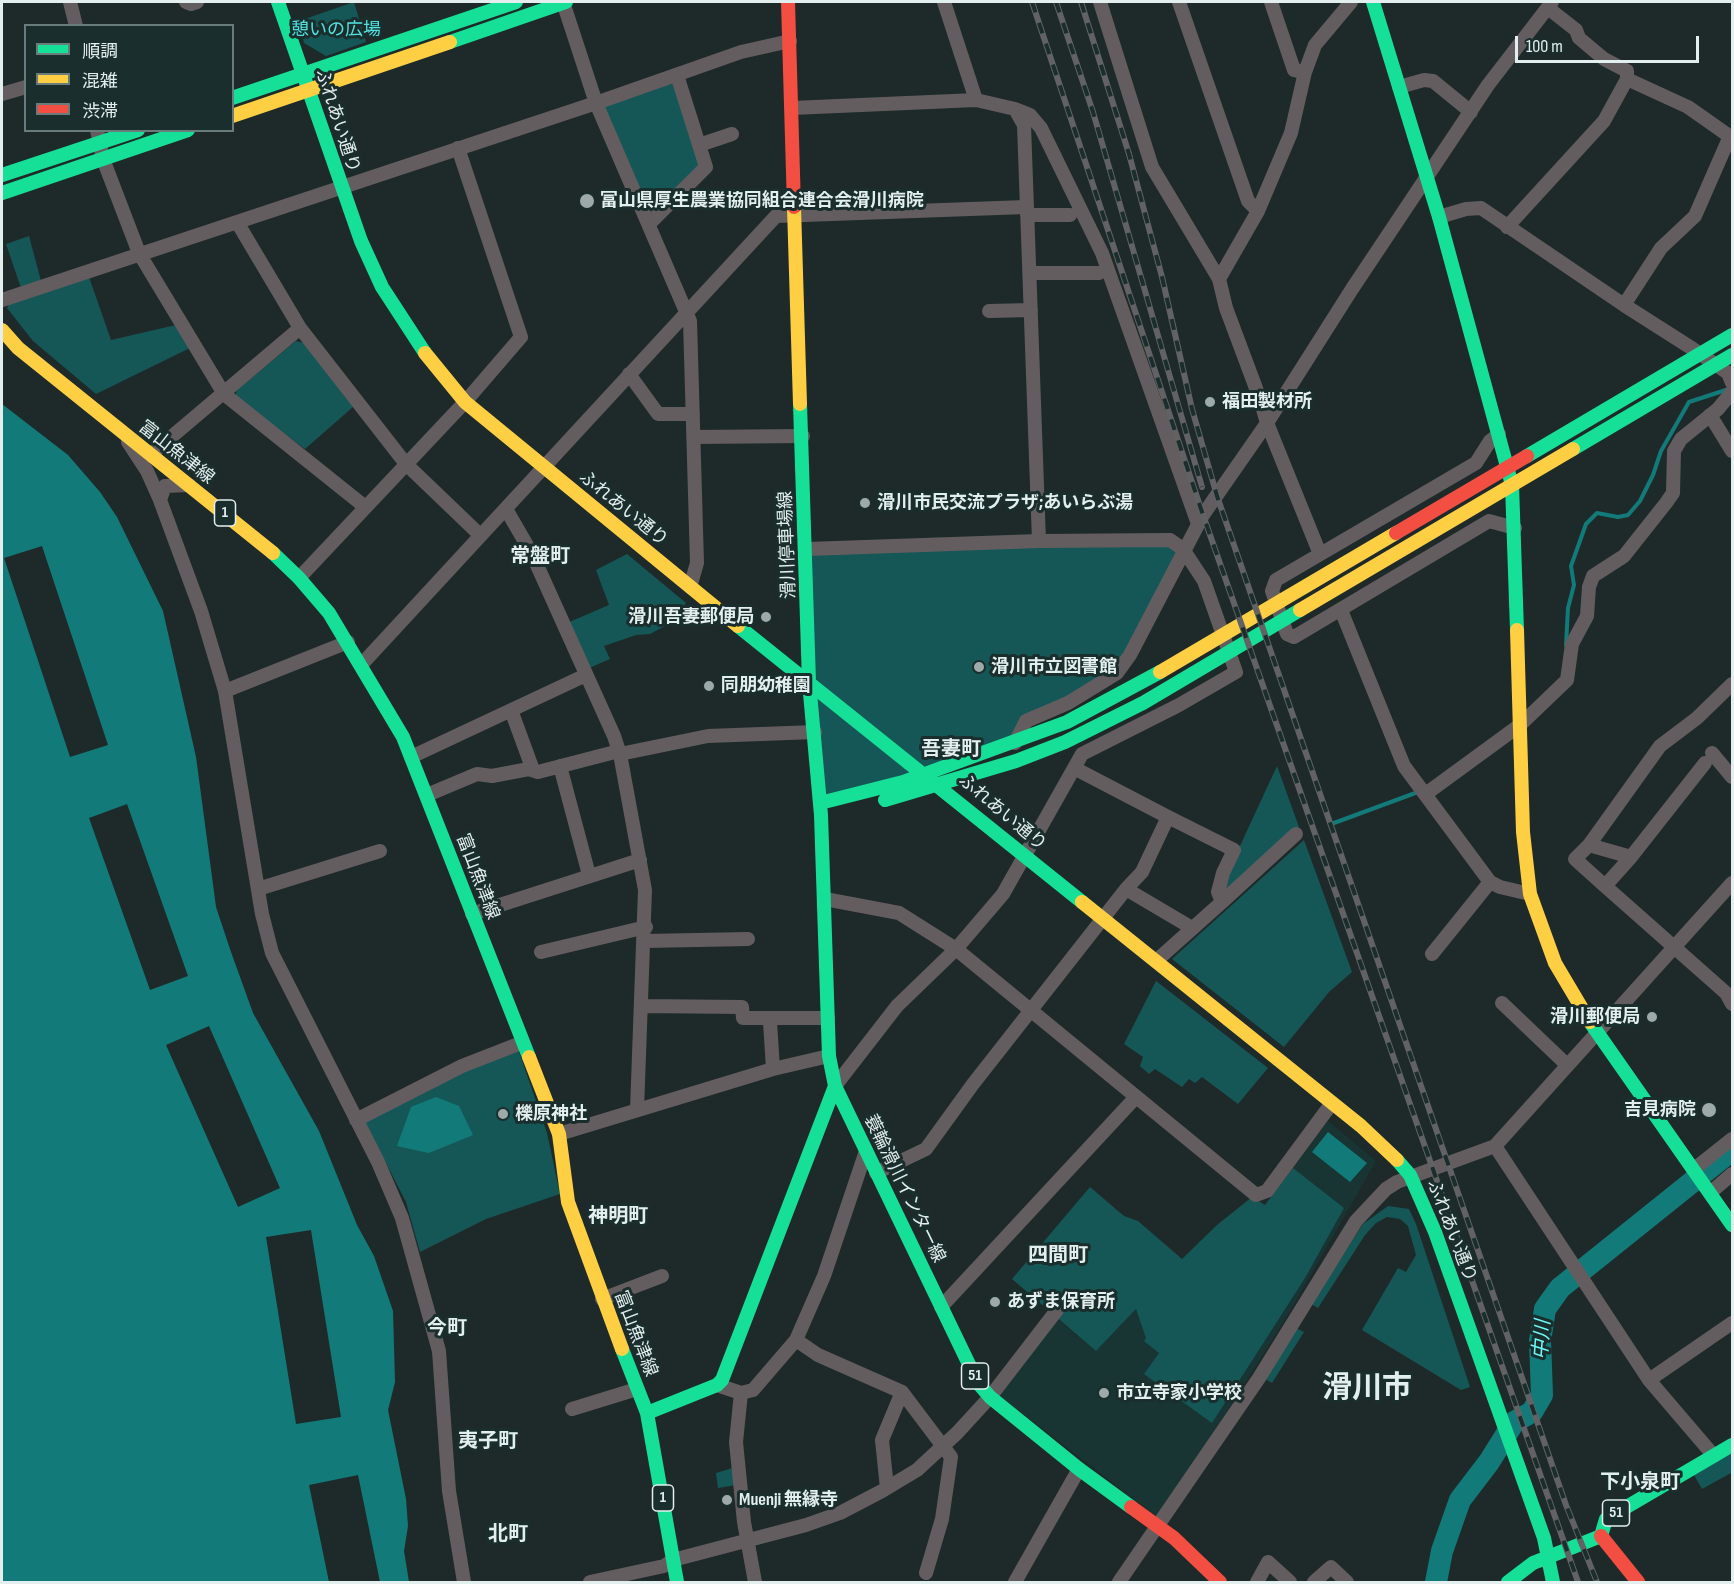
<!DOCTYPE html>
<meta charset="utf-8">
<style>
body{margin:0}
#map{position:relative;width:1734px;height:1584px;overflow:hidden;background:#1e2a29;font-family:"Sofia Sans Condensed","Noto Sans JP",sans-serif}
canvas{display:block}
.frame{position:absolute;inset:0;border:3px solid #e3efef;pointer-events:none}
.legend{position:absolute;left:24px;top:24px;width:210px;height:108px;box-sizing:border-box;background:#1a2e2d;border:2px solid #6a7b7b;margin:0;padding:8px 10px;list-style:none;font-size:18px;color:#e3efef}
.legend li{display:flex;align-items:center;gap:12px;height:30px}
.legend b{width:30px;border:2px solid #6a7b7b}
.scale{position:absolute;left:1515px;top:36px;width:184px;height:27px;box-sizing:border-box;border:3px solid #e3efef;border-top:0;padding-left:8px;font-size:18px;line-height:21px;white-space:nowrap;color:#e3efef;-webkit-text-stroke:4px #1a2e2d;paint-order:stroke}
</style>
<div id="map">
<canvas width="1734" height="1584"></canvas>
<div class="frame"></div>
<ul class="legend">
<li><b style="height:8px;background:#16e098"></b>順調</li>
<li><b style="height:8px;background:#ffcf43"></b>混雑</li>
<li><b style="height:8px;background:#f24e42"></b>渋滞</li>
</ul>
<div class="scale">100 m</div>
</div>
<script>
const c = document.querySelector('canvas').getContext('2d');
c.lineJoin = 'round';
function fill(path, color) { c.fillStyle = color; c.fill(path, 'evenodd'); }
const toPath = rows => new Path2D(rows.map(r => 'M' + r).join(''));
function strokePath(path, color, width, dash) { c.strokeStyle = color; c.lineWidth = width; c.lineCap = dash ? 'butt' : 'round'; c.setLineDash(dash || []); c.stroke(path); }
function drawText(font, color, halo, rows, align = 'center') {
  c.font = font + ' "Sofia Sans Condensed","Noto Sans JP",sans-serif'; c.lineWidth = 6; c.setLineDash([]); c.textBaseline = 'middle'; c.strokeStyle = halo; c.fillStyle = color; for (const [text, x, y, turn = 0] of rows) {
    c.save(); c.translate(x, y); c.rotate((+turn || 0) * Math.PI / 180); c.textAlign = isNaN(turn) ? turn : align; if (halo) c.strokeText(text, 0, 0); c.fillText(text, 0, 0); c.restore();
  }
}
const built = toPath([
 [1328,1121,1376,1161,1289,1313,1214,1433,1156,1516,997,1394,1056,1318,1096,1351,1217,1225,1265,1205]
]);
const green = toPath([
 [354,2,366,42,326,56,304,43,299,21],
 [675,76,705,165,649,224,596,103],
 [29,236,41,281,21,288,6,244],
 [89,277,111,340,176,325,190,348,96,394,33,341,7,308,9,304],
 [296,341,304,343,353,407,305,449,235,397,237,390],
 [1153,538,1183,549,1117,673,1026,721,1015,743,820,803,807,549],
 [627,554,686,603,665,626,650,634,636,635,604,646,610,659,587,669,567,623,609,605,596,570],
 [1277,766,1299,827,1227,893,1224,888,1227,874],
 [1304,840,1352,972,1329,992,1284,1047,1172,959],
 [1156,981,1268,1068,1238,1104,1202,1077,1195,1083,1189,1079,1182,1087,1155,1069,1149,1074,1140,1066,1143,1057,1124,1044],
 [518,1049,547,1133,560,1194,486,1219,420,1252,406,1202,365,1122,465,1069],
 [1293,1168,1344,1208,1305,1278,1212,1423,1144,1374,1159,1353,1144,1341,1146,1338,1136,1309,1096,1351,1012,1279,1090,1187,1124,1216,1138,1221,1182,1259,1217,1225,1252,1197,1265,1205],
 [1388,1206,1409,1209,1416,1224,1470,1387,1461,1390,1362,1330,1398,1268,1406,1272,1416,1255,1408,1226,1400,1219,1387,1217,1376,1223,1365,1235,1318,1308,1311,1304,1363,1224],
 [1296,1328,1304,1332,1272,1383,1265,1379],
 [1732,1453,1732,1477,1731,1473,1702,1489,1694,1475],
 [733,1468,736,1485,718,1488,716,1473]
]);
const water = toPath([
 [2,404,68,455,100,492,117,517,163,611,196,757,216,907,231,952,253,1013,319,1131,357,1225,374,1256,393,1311,395,1382,388,1410,406,1499,408,1526,404,1551,409,1582,2,1582],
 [436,1097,459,1106,473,1135,429,1153,397,1146,411,1107],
 [1328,1132,1367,1163,1350,1182,1312,1152]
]);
const pier = toPath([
 [42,546,108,745,70,757,4,558],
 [127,804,188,976,150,990,89,818],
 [209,1026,280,1188,238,1207,166,1045],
 [311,1230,341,1417,296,1424,266,1237],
 [358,1475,380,1582,329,1582,309,1485]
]);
const stream = toPath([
 [1566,645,1568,608,1574,585,1571,566,1586,524,1597,513,1618,517,1628,515,1640,501,1653,475,1661,451,1689,402,1729,389],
 [1334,823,1418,792]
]);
const river = toPath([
 [1436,1582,1442,1551,1460,1500,1489,1462,1514,1422,1532,1412,1542,1395,1540,1341,1545,1309,1560,1288,1732,1150]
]);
const street = toPath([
 [70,2,76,26],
 [186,2,191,4,197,2],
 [563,2,596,103,690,321,697,563,690,587],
 [944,2,976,100],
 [1100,2,1152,167,1219,279,1226,308,1260,399,1267,423,1320,554],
 [1179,2,1248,201,1258,211],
 [1271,2,1294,70,1305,72],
 [1627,79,1688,107,1732,138],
 [1399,87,1424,80,1433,81,1471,112],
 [2,94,26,87],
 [792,108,976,100,1015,109,1024,125,1039,541],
 [1015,109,1030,115,1041,128,1102,253,1198,524],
 [97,130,103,159,139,253,224,394,364,506],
 [699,145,732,134],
 [1027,215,1070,215],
 [1439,217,1466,209,1481,208,1624,305,1693,349,1728,373,1732,383],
 [237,222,300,328,406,464,480,535],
 [649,224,706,167,677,75],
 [1507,227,1604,121,1627,79,1627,71,1604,59,1579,38,1576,30,1548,8],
 [1030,273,1099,273],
 [1219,279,1258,211,1291,133,1305,72,1315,45,1351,2],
 [2,300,596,103,741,52,790,41],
 [1624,305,1661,248,1695,216,1730,136],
 [989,311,1031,310],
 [629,374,658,414,693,414],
 [1710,415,1732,451],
 [1499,434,1490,441,1476,463,1276,580,1272,591,1287,634,1294,637,1489,521,1515,528],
 [694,437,803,436],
 [128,442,147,471,160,500,165,486,189,485],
 [150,455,300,328],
 [160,500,201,611,225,691,262,914,272,953,378,1162,402,1218,439,1351,449,1491,464,1582],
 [506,509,532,554,614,736,620,754,645,890,637,1110],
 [807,549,1039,541,1170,540,1183,549,1204,581,1236,672,1179,705,1082,754,1003,894,956,949,897,1006,835,1086],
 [299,578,465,402,521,337,458,148],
 [1341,610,1404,766,1490,882,1500,887,1530,894],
 [362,664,776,216,1026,207],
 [225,691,348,642],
 [511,710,533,770],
 [1015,743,1026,721,1068,703,1117,673,1130,655,1203,515,1267,423,1352,289,1488,85,1552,2],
 [1712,753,1732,777],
 [411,757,586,675],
 [1705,763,1631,857,1605,886,1726,993,1732,1004],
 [560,766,589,875],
 [1074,768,1168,817,1142,872,1126,889],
 [1427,793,1520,725,1567,680,1572,644,1587,616,1589,587,1593,576,1624,556,1666,503,1673,493,1674,451,1681,439,1718,409,1732,392],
 [427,795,477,774,492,776,529,769,538,772,615,752,620,754,708,736,815,732],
 [1589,845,1660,746,1697,718,1732,684],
 [1605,886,1575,859,1589,845,1631,857],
 [258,889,380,851],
 [825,899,899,913,956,949,1256,1195,1267,1191,1332,1103],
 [1222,902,1296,834],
 [472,914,640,860],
 [645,941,748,939],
 [541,952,646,927],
 [1432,954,1490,882],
 [1156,961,1222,902,1218,892,1223,873,1234,850,1168,817],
 [1502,1003,1567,1065],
 [642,1006,742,1007,743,1018,828,1018],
 [770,1022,773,1069],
 [356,1120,462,1066,521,1043],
 [559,1134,773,1069,829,1056],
 [1495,1146,1649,1380,1714,1456],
 [1693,1170,1732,1139],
 [876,1173,926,1149,973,1084,1126,889,1192,928],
 [1710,1193,1732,1174],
 [602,1299,662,1276],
 [941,1307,1136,1097],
 [796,1340,818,1355,902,1392,882,1440,887,1488],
 [1649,1380,1732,1323],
 [717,1385,741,1393,736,1442,744,1522,755,1582],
 [902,1392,951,1457,942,1519,926,1573],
 [741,1393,753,1390,796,1340,824,1276,866,1151],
 [572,1409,637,1389],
 [590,1582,664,1566,673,1560,806,1525,840,1513,882,1491,917,1470,957,1433,990,1397,1057,1310],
 [1015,1582,1079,1469],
 [1119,1582,1259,1378,1356,1221,1386,1189,1397,1182,1495,1146,1732,883],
 [1257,1582,1268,1562,1290,1582],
 [1314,1582,1331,1567,1347,1582]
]);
const fast = toPath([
 [278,2,361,241,382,287,425,353],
 [1373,2,1439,217,1512,485,1517,630],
 [450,42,566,2],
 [232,98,516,2],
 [2,175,138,130],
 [2,193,188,130],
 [800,404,809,682,821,815,829,1056,835,1086],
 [1573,449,1732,355],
 [1527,456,1732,335],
 [273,553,299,578,329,613,403,737,529,1057],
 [738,626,1082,902],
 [885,800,1016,761,1065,742,1143,703,1300,610],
 [820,803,903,782,1067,722,1160,672],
 [1590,1022,1732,1225],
 [835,1086,978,1383,990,1397,1079,1469,1131,1507],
 [1397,1160,1410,1175,1435,1232,1544,1538,1553,1582],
 [622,1349,647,1413,677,1582],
 [647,1413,717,1385,722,1380,835,1086],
 [1508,1582,1533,1563,1601,1536,1606,1519,1732,1445]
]);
const slow = toPath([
 [232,116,450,42],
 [794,207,800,404],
 [2,330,18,348,273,553],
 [425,353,465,402,738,626],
 [1300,610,1573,449],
 [1517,630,1523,832,1530,894,1555,963,1590,1022],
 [1160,672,1396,533],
 [1082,902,1361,1126,1397,1160],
 [529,1057,559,1134,568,1202,622,1349]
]);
const jam = toPath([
 [788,2,794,207],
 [1396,533,1527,456],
 [1131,1507,1174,1538,1220,1582],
 [1601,1536,1638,1582]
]);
const rail = toPath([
 [1032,2,1203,515,1578,1582],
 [1056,2,1093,112,1202,487],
 [1081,2,1129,154,1162,277,1192,409,1217,496,1566,1505,1597,1582]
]);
const markers = [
 [587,201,8,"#9eaaaa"],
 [1210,402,6,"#9eaaaa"],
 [865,503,6,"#9eaaaa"],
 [766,617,6,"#9eaaaa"],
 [979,667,6,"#9eaaaa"],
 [709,686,6,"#9eaaaa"],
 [1652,1017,6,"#9eaaaa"],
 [1709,1110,8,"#9eaaaa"],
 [503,1114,6,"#9eaaaa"],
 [995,1302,6,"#9eaaaa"],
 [1104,1393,6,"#9eaaaa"],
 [727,1500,6,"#9eaaaa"]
];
const shields = [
 [225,513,21],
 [975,1376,27],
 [663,1498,21],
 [1616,1513,27]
];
const shieldNames = [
 ["1",225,513],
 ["51",975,1376],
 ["1",663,1498],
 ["51",1616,1513]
];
const parkNames = [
 ["憩いの広場",336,30]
];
const streetNames = [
 ["ふれあい通り",337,121,72],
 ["富山魚津線",176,453,38],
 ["ふれあい通り",623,509,39],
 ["滑川停車場線",788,545,-92],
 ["ふれあい通り",1002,813,40],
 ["富山魚津線",477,877,69],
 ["蓑輪滑川インター線",904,1189,64],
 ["ふれあい通り",1451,1231,69],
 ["富山魚津線",635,1334,69]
];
const poiNames = [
 ["富山県厚生農業協同組合連合会滑川病院",600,201],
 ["福田製材所",1222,402],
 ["滑川市民交流プラザ;あいらぶ湯",877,503],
 ["滑川吾妻郵便局",754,617,"right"],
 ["滑川市立図書館",991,667],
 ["同朋幼稚園",721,686],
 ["滑川郵便局",1640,1017,"right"],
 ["吉見病院",1696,1110,"right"],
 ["櫟原神社",515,1114],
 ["あずま保育所",1007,1302],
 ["市立寺家小学校",1116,1393],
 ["Muenji 無縁寺",739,1500]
];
const neighbourhoodNames = [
 ["常盤町",540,557],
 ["吾妻町",951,750],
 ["神明町",618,1217],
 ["四間町",1058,1256],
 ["今町",447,1329],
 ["夷子町",488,1442],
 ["下小泉町",1640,1483],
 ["北町",508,1535]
];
const waterNames = [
 ["中川",1543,1340,-86]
];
const townNames = [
 ["滑川市",1367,1389]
];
fill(built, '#183433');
fill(green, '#155756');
fill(water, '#127b7a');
fill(pier, '#1e2a29');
strokePath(stream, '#127b7a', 4);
strokePath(river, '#127b7a', 22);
strokePath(street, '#645d5f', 14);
strokePath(fast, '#16e098', 14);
strokePath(slow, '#ffcf43', 14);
strokePath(jam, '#f24e42', 14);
strokePath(rail, '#626264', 6);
strokePath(rail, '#1a2e2d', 4, [11]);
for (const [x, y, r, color] of markers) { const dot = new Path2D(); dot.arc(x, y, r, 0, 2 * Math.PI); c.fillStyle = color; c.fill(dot); strokePath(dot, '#1a2e2d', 2); }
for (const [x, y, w] of shields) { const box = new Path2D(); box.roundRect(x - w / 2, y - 13, w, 26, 4.5); c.fillStyle = '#1a2e2d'; c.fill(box); strokePath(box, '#e3efef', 1.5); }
drawText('bold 16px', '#e3efef', null, shieldNames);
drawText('18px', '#51e2e0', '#1a2e2d', parkNames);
drawText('18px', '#e3efef', '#1a2e2d', streetNames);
drawText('bold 18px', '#e3efef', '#1a2e2d', poiNames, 'left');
drawText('bold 20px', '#e3efef', '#1a2e2d', neighbourhoodNames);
drawText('italic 20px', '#6efaf8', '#1a2e2d', waterNames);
drawText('bold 30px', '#e3efef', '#1a2e2d', townNames);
</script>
